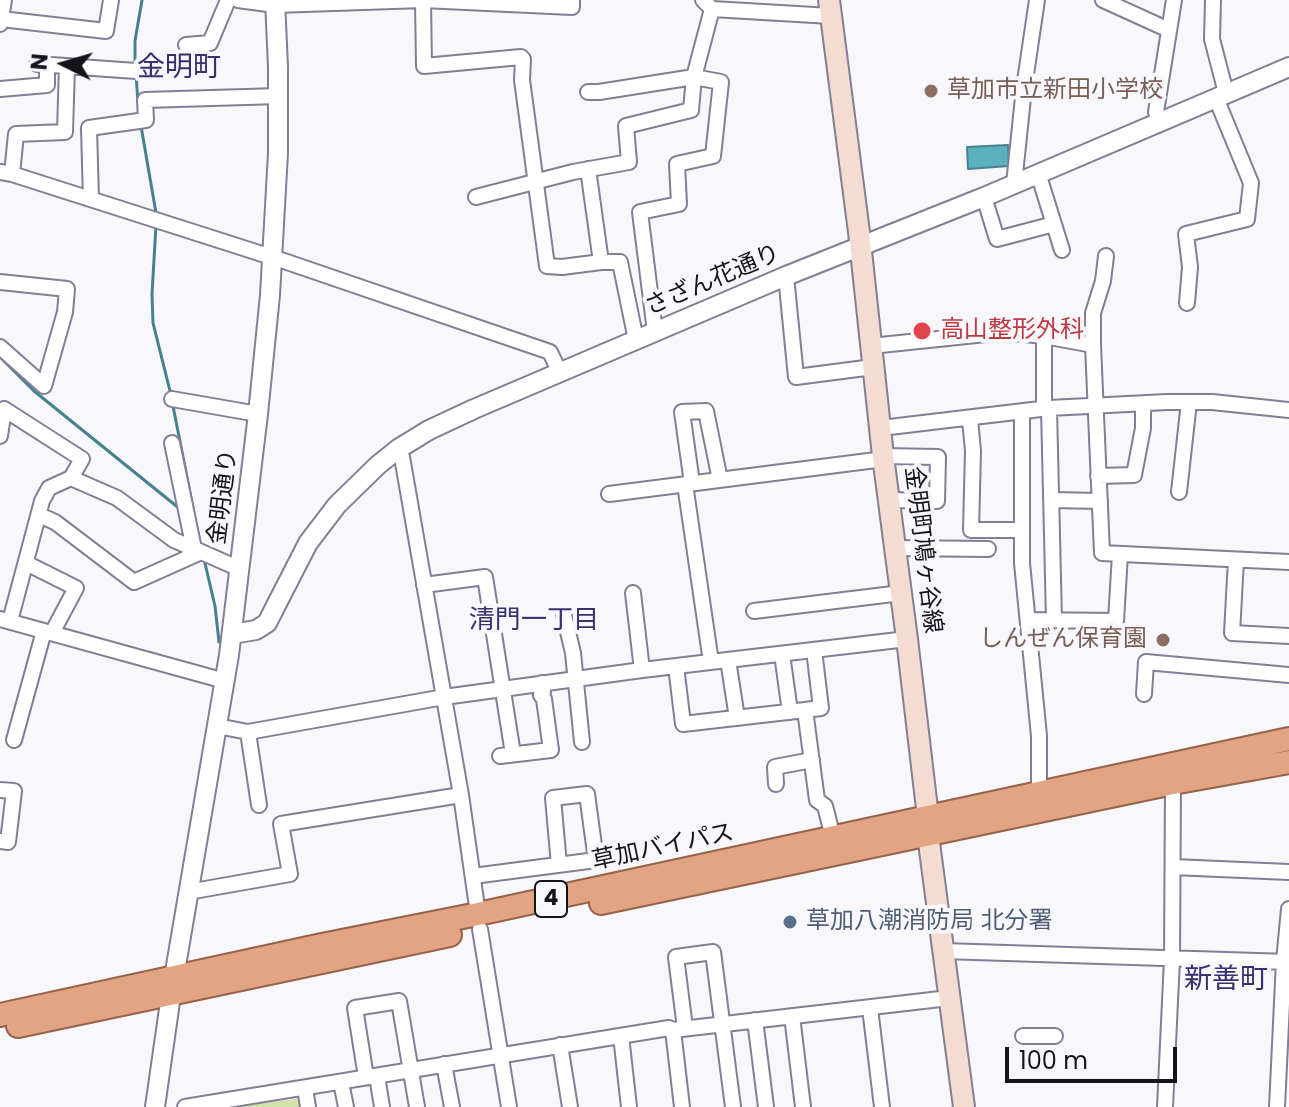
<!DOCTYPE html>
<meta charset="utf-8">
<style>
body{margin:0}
#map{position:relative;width:1289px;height:1107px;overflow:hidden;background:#f8f7fc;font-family:Poppins,sans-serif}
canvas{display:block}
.north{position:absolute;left:24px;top:24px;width:80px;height:80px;-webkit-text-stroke:6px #f8f7fc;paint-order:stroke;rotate:275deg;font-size:22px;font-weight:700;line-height:32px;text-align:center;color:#15131c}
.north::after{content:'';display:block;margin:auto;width:28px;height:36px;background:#15131c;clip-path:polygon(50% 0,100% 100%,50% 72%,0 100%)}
.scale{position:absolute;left:1005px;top:1047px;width:172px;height:36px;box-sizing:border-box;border:4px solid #15131c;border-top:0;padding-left:10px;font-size:24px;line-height:28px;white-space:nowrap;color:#15131c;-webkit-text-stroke:6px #f8f7fc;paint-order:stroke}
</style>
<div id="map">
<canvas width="1289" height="1107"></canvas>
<div class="north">N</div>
<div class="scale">100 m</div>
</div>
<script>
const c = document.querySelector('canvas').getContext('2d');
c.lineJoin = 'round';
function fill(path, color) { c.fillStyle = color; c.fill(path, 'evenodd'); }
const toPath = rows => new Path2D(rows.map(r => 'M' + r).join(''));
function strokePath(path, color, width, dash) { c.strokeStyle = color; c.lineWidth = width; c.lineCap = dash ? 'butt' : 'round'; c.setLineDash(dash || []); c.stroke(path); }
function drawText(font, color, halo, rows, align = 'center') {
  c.font = font + ' Poppins,"Noto Sans JP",sans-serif'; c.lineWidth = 8; c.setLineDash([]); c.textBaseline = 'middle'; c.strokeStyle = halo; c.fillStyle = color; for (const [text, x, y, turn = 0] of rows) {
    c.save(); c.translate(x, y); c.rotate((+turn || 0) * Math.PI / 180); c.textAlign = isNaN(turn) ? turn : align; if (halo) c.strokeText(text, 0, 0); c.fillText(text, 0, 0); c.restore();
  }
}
const green = toPath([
 [302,1098,303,1107,235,1107]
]);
const water = toPath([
 [1008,145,1009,166,968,169,967,147,1008,145]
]);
const stream = toPath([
 [135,67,135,41,142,0],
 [136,74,138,103],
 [141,126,156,213],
 [156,225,152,294,153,323,171,395],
 [0,357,34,391,180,509],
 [173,406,194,513],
 [197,528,201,548],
 [204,559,215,606,219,642]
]);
const minor = toPath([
 [238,0,275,5,423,0,572,7,572,0],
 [423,0,424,66,521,57,523,59,522,80,547,266,562,267,601,262,588,169],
 [703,0,712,9,831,16],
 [1103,0,1169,30],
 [1213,0,1212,39,1226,93],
 [1,19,106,31,111,0],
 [0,24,4,0],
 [186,45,210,43,228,0],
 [37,64,136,71],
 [0,89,47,85,47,65],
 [588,92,599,92,694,77,721,82,713,156,677,164,679,204,640,212,655,332],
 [1159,122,1156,112,1174,0],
 [0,172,12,174,284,261,550,352,560,373],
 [1038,173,1062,250],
 [12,174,16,134,65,132,67,66],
 [1014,184,1024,88,1037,0],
 [476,197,573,172,629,162,626,126,691,110,694,77,712,9],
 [984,197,997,239,1054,224],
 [91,199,89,128,146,120,145,100,279,96],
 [1106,256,1103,281,1093,313,1093,345,1102,553,1289,562],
 [601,262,620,262,636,340],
 [786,276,796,377,873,367],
 [0,282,67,289,65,312,44,386,0,347],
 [1187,303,1190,267,1186,234,1247,219,1251,183,1216,98],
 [1044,336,1044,409],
 [871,346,1005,332,1044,336,1093,345],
 [172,399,258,414],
 [1049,408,1054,620],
 [1022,411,1022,563,1039,736,1039,794],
 [970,419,973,451,971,530,1022,530],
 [881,428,1049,408,1167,402,1212,402,1289,410],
 [0,436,4,409,82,459,71,478,117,498,174,540,240,569],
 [172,443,194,549],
 [398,449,402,457,461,795,478,914],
 [883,456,938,457,937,501,889,500],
 [1098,476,1134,475,1143,428,1143,404],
 [692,483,682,412,706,411,720,480],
 [685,484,711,662],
 [1179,492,1189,402],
 [609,494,884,459],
 [1051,500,1100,501],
 [39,515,55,522,134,582,201,552],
 [895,548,988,549],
 [1236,560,1232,633,1289,636],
 [26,563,76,588,52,633],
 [424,585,485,577,513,754],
 [633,593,642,670],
 [754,611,901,593],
 [564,615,573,653,582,742],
 [0,619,225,681],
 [1028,620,1116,621,1120,554],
 [10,621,42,501,49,488,71,478],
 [782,654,790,712],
 [728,660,737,718],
 [676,666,683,724,805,710,821,708,814,650],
 [1144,694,1146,662,1289,675],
 [805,710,817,800,825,806,833,837],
 [217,726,248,732,444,697,642,670,907,639],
 [248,732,259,805],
 [14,740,44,631],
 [500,756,551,750,544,699,541,695,543,692,542,683],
 [776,784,775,767,812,760],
 [0,790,14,791,8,842,0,841],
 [1173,867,1289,872],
 [473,876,596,860,587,794,553,798,559,865],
 [188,892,290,874,281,824,461,795],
 [480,929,509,1107],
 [943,951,1289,962],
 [870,1008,882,1107],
 [792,1016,803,1107],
 [755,1020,766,1107],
 [685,1028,676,957,713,952,733,1107],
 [673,1030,682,1107],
 [621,1036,629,1107],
 [1023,1036,1055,1036],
 [560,1045,570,1107],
 [444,1064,452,1107],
 [377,1076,382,1107],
 [366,1077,355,1008,399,1001,417,1107],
 [341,1082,346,1107],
 [305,1088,308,1107],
 [185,1107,669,1028,673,1030,949,998],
 [1165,1107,1172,959,1173,783],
 [1277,1107,1284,961,1289,909]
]);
const tertiary = toPath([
 [232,634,256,630,267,623,308,543,337,505,378,465,398,449,429,430,474,409,786,276,984,197,1289,67],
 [155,1107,171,995,229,655,258,414,270,295,278,153,278,67,275,0]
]);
const secondary = toPath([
 [829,0,859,232,883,456,907,639,928,817,928,835,964,1107]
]);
const trunk = toPath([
 [601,903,1173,783,1289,762],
 [0,1015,322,945,478,914,1289,739],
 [18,1026,450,935]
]);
const markers = [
 [931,91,8,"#8d6e63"],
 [922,331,10,"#e0444e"],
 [1163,640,8,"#8d6e63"],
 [790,922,8,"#5c6f8a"]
];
const shields = [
 [551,899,32]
];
const shieldNames = [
 ["4",551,899]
];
const educationNames = [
 ["草加市立新田小学校",947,91],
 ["しんぜん保育園",1147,640,"right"]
];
const streetNames = [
 ["さざん花通り",713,281,-23],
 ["金明通り",224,497,-83],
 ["金明町鳩ヶ谷線",922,550,83],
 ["草加バイパス",663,848,-12]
];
const healthNames = [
 ["高山整形外科",940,331]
];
const serviceNames = [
 ["草加八潮消防局 北分署",806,922]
];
const neighbourhoodNames = [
 ["清門一丁目",534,621]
];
const quarterNames = [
 ["金明町",179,69],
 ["新善町",1226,981]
];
fill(green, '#d2e2a8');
fill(water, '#5bb0be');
strokePath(water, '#46818d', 2);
strokePath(stream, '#46818d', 3);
strokePath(minor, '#827e96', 18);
strokePath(tertiary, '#827e96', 22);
strokePath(secondary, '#827e96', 24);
strokePath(trunk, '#95624a', 26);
strokePath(minor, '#fff', 14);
strokePath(tertiary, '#fff', 18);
strokePath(secondary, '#f4ddd0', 20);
strokePath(trunk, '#e2a482', 22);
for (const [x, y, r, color] of markers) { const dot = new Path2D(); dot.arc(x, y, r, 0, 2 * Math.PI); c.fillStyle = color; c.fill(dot); strokePath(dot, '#f8f7fc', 3); }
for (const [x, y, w] of shields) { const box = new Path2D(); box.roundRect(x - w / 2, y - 18, w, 36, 6); c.fillStyle = '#f8f7fc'; c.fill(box); strokePath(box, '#15131c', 2); }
drawText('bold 22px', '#15131c', null, shieldNames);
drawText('24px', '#785e54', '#f8f7fc', educationNames, 'left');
drawText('24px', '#15131c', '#f8f7fc', streetNames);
drawText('24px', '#be3a42', '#f8f7fc', healthNames, 'left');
drawText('24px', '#4e5e75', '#f8f7fc', serviceNames, 'left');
drawText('26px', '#37316d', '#f8f7fc', neighbourhoodNames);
drawText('28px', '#37316d', '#f8f7fc', quarterNames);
</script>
